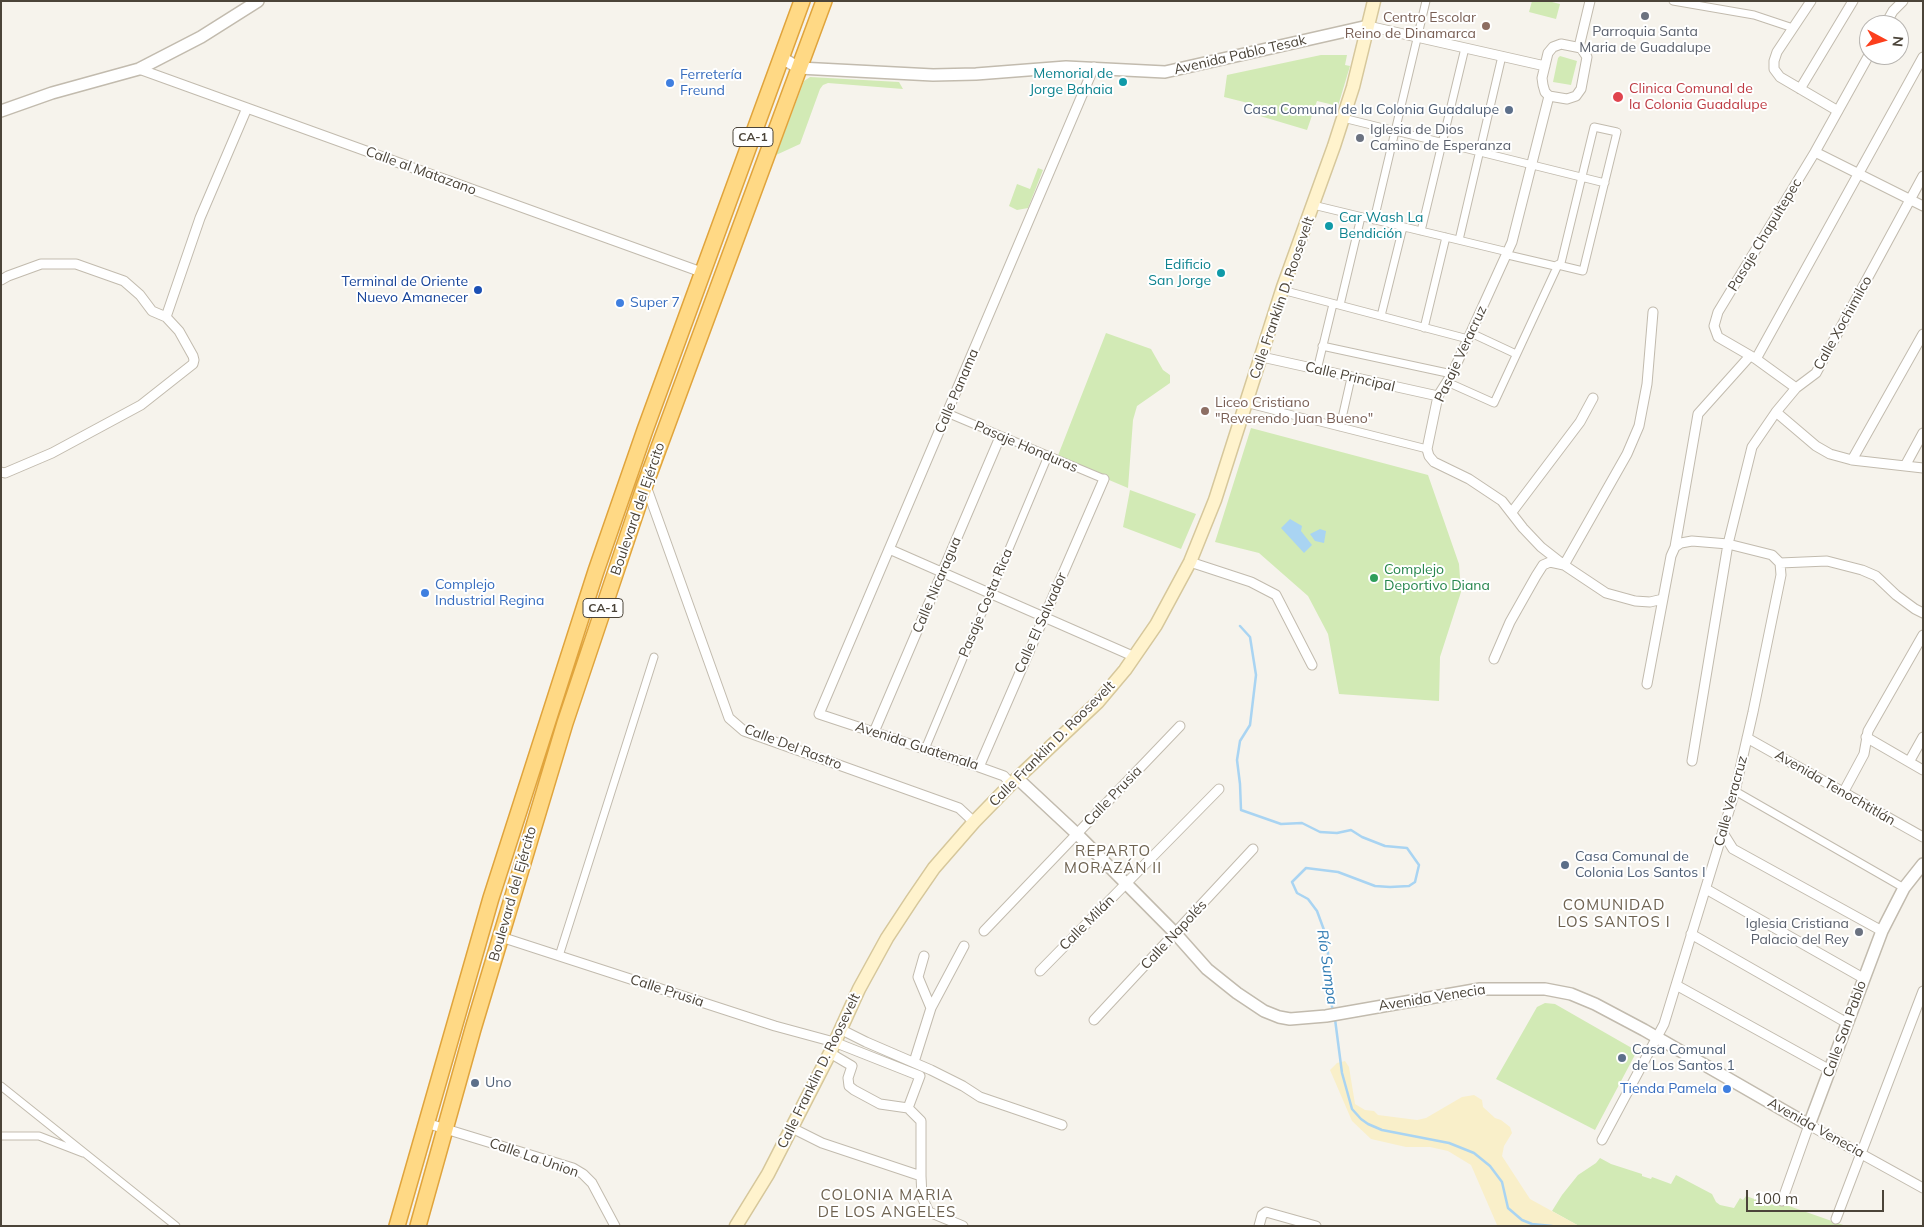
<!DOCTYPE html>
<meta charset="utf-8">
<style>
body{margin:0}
#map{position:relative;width:1924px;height:1227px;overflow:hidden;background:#f6f3ec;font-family:Mulish,sans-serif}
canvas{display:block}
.frame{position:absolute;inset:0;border:2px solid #4b4439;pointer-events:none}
.north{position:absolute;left:1859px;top:15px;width:50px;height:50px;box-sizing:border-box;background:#fff;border:1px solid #b7b4b0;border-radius:50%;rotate:96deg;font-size:14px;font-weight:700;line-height:20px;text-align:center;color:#4b4439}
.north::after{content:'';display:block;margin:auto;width:18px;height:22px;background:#fc3f1d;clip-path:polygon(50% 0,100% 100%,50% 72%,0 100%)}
.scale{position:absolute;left:1746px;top:1190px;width:138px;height:22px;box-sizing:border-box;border:2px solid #4b4439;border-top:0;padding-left:6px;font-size:15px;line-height:18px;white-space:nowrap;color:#4b4439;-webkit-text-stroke:4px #fff;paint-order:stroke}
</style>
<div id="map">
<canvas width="1924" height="1227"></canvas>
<div class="frame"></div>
<div class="north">N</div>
<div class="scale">100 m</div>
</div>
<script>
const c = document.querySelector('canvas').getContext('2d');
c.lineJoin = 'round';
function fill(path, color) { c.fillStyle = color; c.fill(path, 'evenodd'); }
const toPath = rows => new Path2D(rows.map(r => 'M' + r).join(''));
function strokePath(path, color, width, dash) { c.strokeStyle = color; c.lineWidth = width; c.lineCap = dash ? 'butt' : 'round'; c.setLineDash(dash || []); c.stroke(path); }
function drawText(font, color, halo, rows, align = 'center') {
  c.font = font + ' Mulish,sans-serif'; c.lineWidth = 4; c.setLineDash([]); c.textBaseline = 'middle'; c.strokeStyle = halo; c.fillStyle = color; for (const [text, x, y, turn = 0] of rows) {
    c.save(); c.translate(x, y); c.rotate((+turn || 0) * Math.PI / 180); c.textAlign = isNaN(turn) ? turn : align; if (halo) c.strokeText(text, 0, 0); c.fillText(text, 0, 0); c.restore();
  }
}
const green = toPath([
 [1532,1,1548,1,1560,4,1556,19,1529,12],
 [1321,55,1347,55,1345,65,1350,66,1338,106,1317,101,1307,130,1250,113,1252,104,1224,97,1227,75],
 [1560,56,1577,61,1571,85,1553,82,1558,58],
 [810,77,899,82,903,89,828,83,823,85,820,89,800,144,776,155,804,81],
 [1038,168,1043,170,1028,208,1017,210,1009,206,1017,184,1030,189],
 [1106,333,1151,349,1163,370,1170,375,1170,383,1137,406,1133,420,1128,488,1057,458],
 [1251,428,1428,475,1459,564,1461,592,1440,657,1439,701,1339,694,1328,634,1308,596,1259,553,1215,542],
 [1130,490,1196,514,1181,549,1123,527],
 [1545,1003,1555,1004,1637,1051,1595,1130,1496,1079,1537,1007],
 [1600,1158,1611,1164,1642,1174,1642,1176,1651,1179,1652,1177,1671,1184,1676,1175,1712,1194,1716,1202,1720,1205,1734,1208,1740,1198,1743,1200,1746,1196,1768,1204,1789,1206,1846,1226,1579,1226,1552,1211,1562,1195,1578,1175,1596,1163]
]);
const sand = toPath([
 [1345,1061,1349,1067,1355,1104,1365,1110,1374,1111,1378,1115,1417,1120,1426,1118,1462,1097,1474,1095,1482,1100,1483,1107,1495,1118,1501,1120,1510,1127,1512,1133,1504,1146,1502,1156,1530,1199,1579,1226,1497,1225,1471,1165,1448,1151,1430,1147,1406,1147,1371,1139,1352,1121,1330,1070,1337,1063]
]);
const water = toPath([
 [1290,519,1302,526,1301,531,1312,545,1304,553,1281,528],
 [1320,529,1326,531,1324,543,1315,541,1310,534]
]);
const stream = toPath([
 [1240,626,1250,637,1256,675,1250,725,1240,741,1237,760,1240,784,1241,810,1281,824,1302,823,1320,832,1337,833,1351,830,1362,837,1385,846,1407,848,1419,865,1415,882,1409,886,1390,887,1375,886,1338,872,1306,868,1292,882,1297,893,1308,899,1317,911,1324,930,1328,953,1328,989,1333,1011],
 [1335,1019,1342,1073,1352,1109,1361,1119,1368,1124,1382,1130,1449,1143,1474,1153,1490,1166,1502,1182,1508,1208,1522,1220,1532,1224,1552,1226]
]);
const pedestrian = toPath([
 [1673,1,1754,15,1793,28],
 [1343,118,1605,183],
 [1313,205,1508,252],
 [1374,220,1426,1],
 [1421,231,1465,48],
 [1459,240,1502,56],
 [1282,290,1468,339],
 [1340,305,1361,217],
 [1381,316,1403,227],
 [1424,328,1446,237],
 [1471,333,1516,354],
 [1322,346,1452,374],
 [1317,370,1333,304],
 [1447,382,1494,403,1558,265,1583,271,1617,132,1594,127,1561,263,1555,266,1508,255],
 [1247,402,1253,405,1427,449],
 [947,413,1104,479],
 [1340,427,1351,378],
 [925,749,1048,456],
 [1735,791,1904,888],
 [559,956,654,657],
 [1,1086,176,1226],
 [1,1136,39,1136,83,1153]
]);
const minor = toPath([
 [1811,1,1777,52,1774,61,1774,69,1780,77,1838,111],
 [1885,25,1893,11,1903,1],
 [1368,26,1545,66],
 [1561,44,1581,48,1587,57,1581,89,1576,96,1567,99,1549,96,1545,92,1543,85,1542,78,1548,53,1553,47,1561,44],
 [1579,47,1590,1],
 [139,69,704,273],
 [1800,89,1853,1],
 [1549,96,1512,242,1452,374,1438,396,1427,449,1429,456,1434,462,1469,479,1502,501,1523,528,1541,547,1564,565,1606,593,1635,601,1650,602,1663,599],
 [1815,152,1923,206],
 [1,280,8,276,41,264,76,264,124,281,140,295,152,311,166,317,179,331,193,356,194,360,193,364,141,405,52,453,5,473,1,472],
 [166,317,200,218,247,108],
 [1262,357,1438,396],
 [1756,359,1923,57],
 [1796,388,1756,359,1718,337,1714,326,1718,312,1815,152,1869,55],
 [1776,412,1816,446,1830,454,1852,460,1923,468],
 [1852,460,1923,334],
 [1905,466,1923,433],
 [646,486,729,718,744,731,959,808,974,822],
 [1512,512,1580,422,1593,398],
 [1675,547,1681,543,1692,541,1728,544,1772,555,1780,563],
 [889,549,1135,657],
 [1190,562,1251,582,1276,595,1312,665],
 [1780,563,1827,561,1862,570,1876,576,1896,595,1915,609,1923,613],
 [1494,659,1510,622,1536,576,1543,565,1550,562,1564,565,1627,454,1639,426,1647,384,1653,312],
 [1647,684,1671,556,1675,547,1698,414,1750,356],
 [874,732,1000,437],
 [1866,737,1923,770],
 [1747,738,1923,837],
 [1692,761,1728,544,1752,447,1776,412,1796,388,1816,373,1923,176],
 [1909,762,1923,737],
 [979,767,1104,479],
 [1011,784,1004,776,979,767,819,714,1094,67],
 [1843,793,1864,754,1868,731,1923,635],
 [1723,833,1733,849,1882,931],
 [1706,889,1863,978],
 [984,931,1180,726],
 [1691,934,1847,1023],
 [501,937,775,1026,834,1042,920,1076,908,1108],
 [1040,971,1219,789],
 [1676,985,1830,1070],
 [931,1008,964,946],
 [1094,1020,1253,849],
 [840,1029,866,1042,931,1070,963,1086,980,1097,1062,1125],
 [830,1053,852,1066,848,1078,849,1086,854,1090,880,1104,908,1108,921,1121,921,1176],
 [914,1062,931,1008,918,977,924,956],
 [426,1123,573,1168,583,1174,592,1183,615,1226],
 [792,1128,822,1143,921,1176,922,1197,929,1212,963,1226],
 [1602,1140,1664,1024,1717,851,1735,791,1753,712,1781,575,1780,563],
 [1782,1201,1809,1125,1923,1188],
 [1836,1219,1923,991],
 [1259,1226,1262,1215,1266,1212,1316,1226]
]);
const tertiary = toPath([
 [782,58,799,68,933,75,976,74,1066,67,1165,72,1368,26],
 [1,111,52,93,139,69,201,37,258,1],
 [1017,778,1077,834,1175,933,1207,969,1237,993,1264,1011,1279,1017,1290,1019,1326,1016,1480,989,1545,989,1571,994,1595,1004,1644,1030,1809,1125,1882,931,1904,888,1923,864]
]);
const secondary = toPath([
 [736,1226,768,1174,830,1053,859,989,887,938,912,900,934,868,974,822,1011,784,1098,702,1125,670,1156,625,1190,562,1215,500,1283,287,1334,146,1353,87,1374,1]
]);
const trunk = toPath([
 [397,1226,491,898,596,571,645,430,802,1],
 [418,1226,473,1029,565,723,645,485,824,1]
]);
const markers = [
 [1645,16,5,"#6b7280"],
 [1486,26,5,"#8d6e63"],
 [1123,82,5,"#0f9aa8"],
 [670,83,5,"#3f7fe0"],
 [1618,97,6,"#e0444e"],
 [1509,110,5,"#5c6f8a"],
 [1360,138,5,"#6b7280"],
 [1329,226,5,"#0f9aa8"],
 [1221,273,5,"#0f9aa8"],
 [478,290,5,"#1a4fb4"],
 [620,303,5,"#3f7fe0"],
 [1205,411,5,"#8d6e63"],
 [1374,578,5,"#2e9e5b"],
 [425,593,5,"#3f7fe0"],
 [1565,865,5,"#5c6f8a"],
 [1859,932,5,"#6b7280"],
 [1622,1058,5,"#5c6f8a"],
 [475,1083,5,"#5c6f8a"],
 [1727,1089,5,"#3f7fe0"]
];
const shields = [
 [753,137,40],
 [603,608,40]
];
const shieldNames = [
 ["CA-1",753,137],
 ["CA-1",603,608]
];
const educationNames = [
 ["Centro Escolar",1476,18],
 ["Reino de Dinamarca",1476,34],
 ["Liceo Cristiano",1215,403,"left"],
 ["\"Reverendo Juan Bueno\"",1215,419,"left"]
];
const worshipNames = [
 ["Parroquia Santa",1645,32],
 ["Maria de Guadalupe",1645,48],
 ["Iglesia de Dios",1370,130,"left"],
 ["Camino de Esperanza",1370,146,"left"],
 ["Iglesia Cristiana",1849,924,"right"],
 ["Palacio del Rey",1849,940,"right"]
];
const streetNames = [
 ["Avenida Pablo Tesak",1240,55,-13],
 ["Calle al Matazano",421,171,20],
 ["Pasaje Chapultepec",1765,235,-59],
 ["Calle Franklin D. Roosevelt",1282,298,-71],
 ["Calle Xochimilco",1843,323,-61],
 ["Pasaje Veracruz",1461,354,-65],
 ["Calle Principal",1350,377,13],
 ["Calle Panama",957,391,-67],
 ["Pasaje Honduras",1026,447,23],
 ["Boulevard del Ejército",638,509,-71],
 ["Calle Nicaragua",937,585,-67],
 ["Pasaje Costa Rica",986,603,-67],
 ["Calle El Salvador",1041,623,-66],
 ["Calle Franklin D. Roosevelt",1052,744,-45],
 ["Avenida Guatemala",917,746,18],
 ["Calle Del Rastro",793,747,21],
 ["Avenida Tenochtitlán",1835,788,30],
 ["Calle Prusia",1113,796,-46],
 ["Calle Veracruz",1731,801,-75],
 ["Boulevard del Ejército",513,894,-74],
 ["Calle Milán",1087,923,-45],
 ["Calle Napolés",1174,935,-47],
 ["Calle Prusia",667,991,18],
 ["Avenida Venecia",1432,998,-9],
 ["Calle San Pablo",1845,1029,-70],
 ["Calle Franklin D. Roosevelt",819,1071,-64],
 ["Avenida Venecia",1816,1128,29],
 ["Calle La Union",534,1158,19]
];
const cultureNames = [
 ["Memorial de",1113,74],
 ["Jorge Bahaia",1113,90],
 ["Car Wash La",1339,218,"left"],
 ["Bendición",1339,234,"left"],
 ["Edificio",1211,265],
 ["San Jorge",1211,281]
];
const shopNames = [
 ["Ferretería",680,75],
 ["Freund",680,91],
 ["Super 7",630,303],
 ["Complejo",435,585],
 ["Industrial Regina",435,601],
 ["Tienda Pamela",1717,1089,"right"]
];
const healthNames = [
 ["Clinica Comunal de",1629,89],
 ["la Colonia Guadalupe",1629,105]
];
const serviceNames = [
 ["Casa Comunal de la Colonia Guadalupe",1499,110,"right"],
 ["Casa Comunal de",1575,857],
 ["Colonia Los Santos I",1575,873],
 ["Casa Comunal",1632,1050],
 ["de Los Santos 1",1632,1066],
 ["Uno",485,1083]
];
const transitNames = [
 ["Terminal de Oriente",468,282],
 ["Nuevo Amanecer",468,298]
];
const leisureNames = [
 ["Complejo",1384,570],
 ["Deportivo Diana",1384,586]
];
const neighbourhoodNames = [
 ["REPARTO",1113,851],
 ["MORAZÁN II",1113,868],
 ["COMUNIDAD",1614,905],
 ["LOS SANTOS I",1614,922],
 ["COLONIA MARIA",887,1195],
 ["DE LOS ANGELES",887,1212]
];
const waterNames = [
 ["Río Sumpa",1327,967,82]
];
fill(green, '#d2eab5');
fill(sand, '#f9efc9');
fill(water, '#a9d4f2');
strokePath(stream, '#a9d4f2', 2.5);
strokePath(pedestrian, '#c2bbae', 9);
strokePath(minor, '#c2bbae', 11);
strokePath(tertiary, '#c2bbae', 14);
strokePath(secondary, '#d6c79b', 15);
strokePath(trunk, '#e0a43c', 18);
strokePath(pedestrian, '#fff', 7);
strokePath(minor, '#fff', 9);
strokePath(tertiary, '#fff', 11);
strokePath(secondary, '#fff3cd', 12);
strokePath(trunk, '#ffd985', 15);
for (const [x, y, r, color] of markers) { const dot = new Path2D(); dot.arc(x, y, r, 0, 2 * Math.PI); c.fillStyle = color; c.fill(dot); strokePath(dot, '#fff', 2); }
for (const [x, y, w] of shields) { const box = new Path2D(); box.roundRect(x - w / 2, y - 9.5, w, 19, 4); c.fillStyle = '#fff'; c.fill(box); strokePath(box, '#4b4439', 1); }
drawText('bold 12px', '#4b4439', null, shieldNames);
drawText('14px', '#785e54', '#fff', educationNames, 'right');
drawText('14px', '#5b616d', '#fff', worshipNames);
drawText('14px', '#4b4439', '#fff', streetNames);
drawText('14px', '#0d838f', '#fff', cultureNames, 'right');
drawText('14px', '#366cbe', '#fff', shopNames, 'left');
drawText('14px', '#be3a42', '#fff', healthNames, 'left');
drawText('14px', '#4e5e75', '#fff', serviceNames, 'left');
drawText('14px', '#164399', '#fff', transitNames, 'right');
drawText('14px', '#27864d', '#fff', leisureNames, 'left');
c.letterSpacing = '1px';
drawText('15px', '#6e6250', '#fff', neighbourhoodNames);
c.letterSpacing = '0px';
drawText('italic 15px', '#2e7ab2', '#fff', waterNames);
</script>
